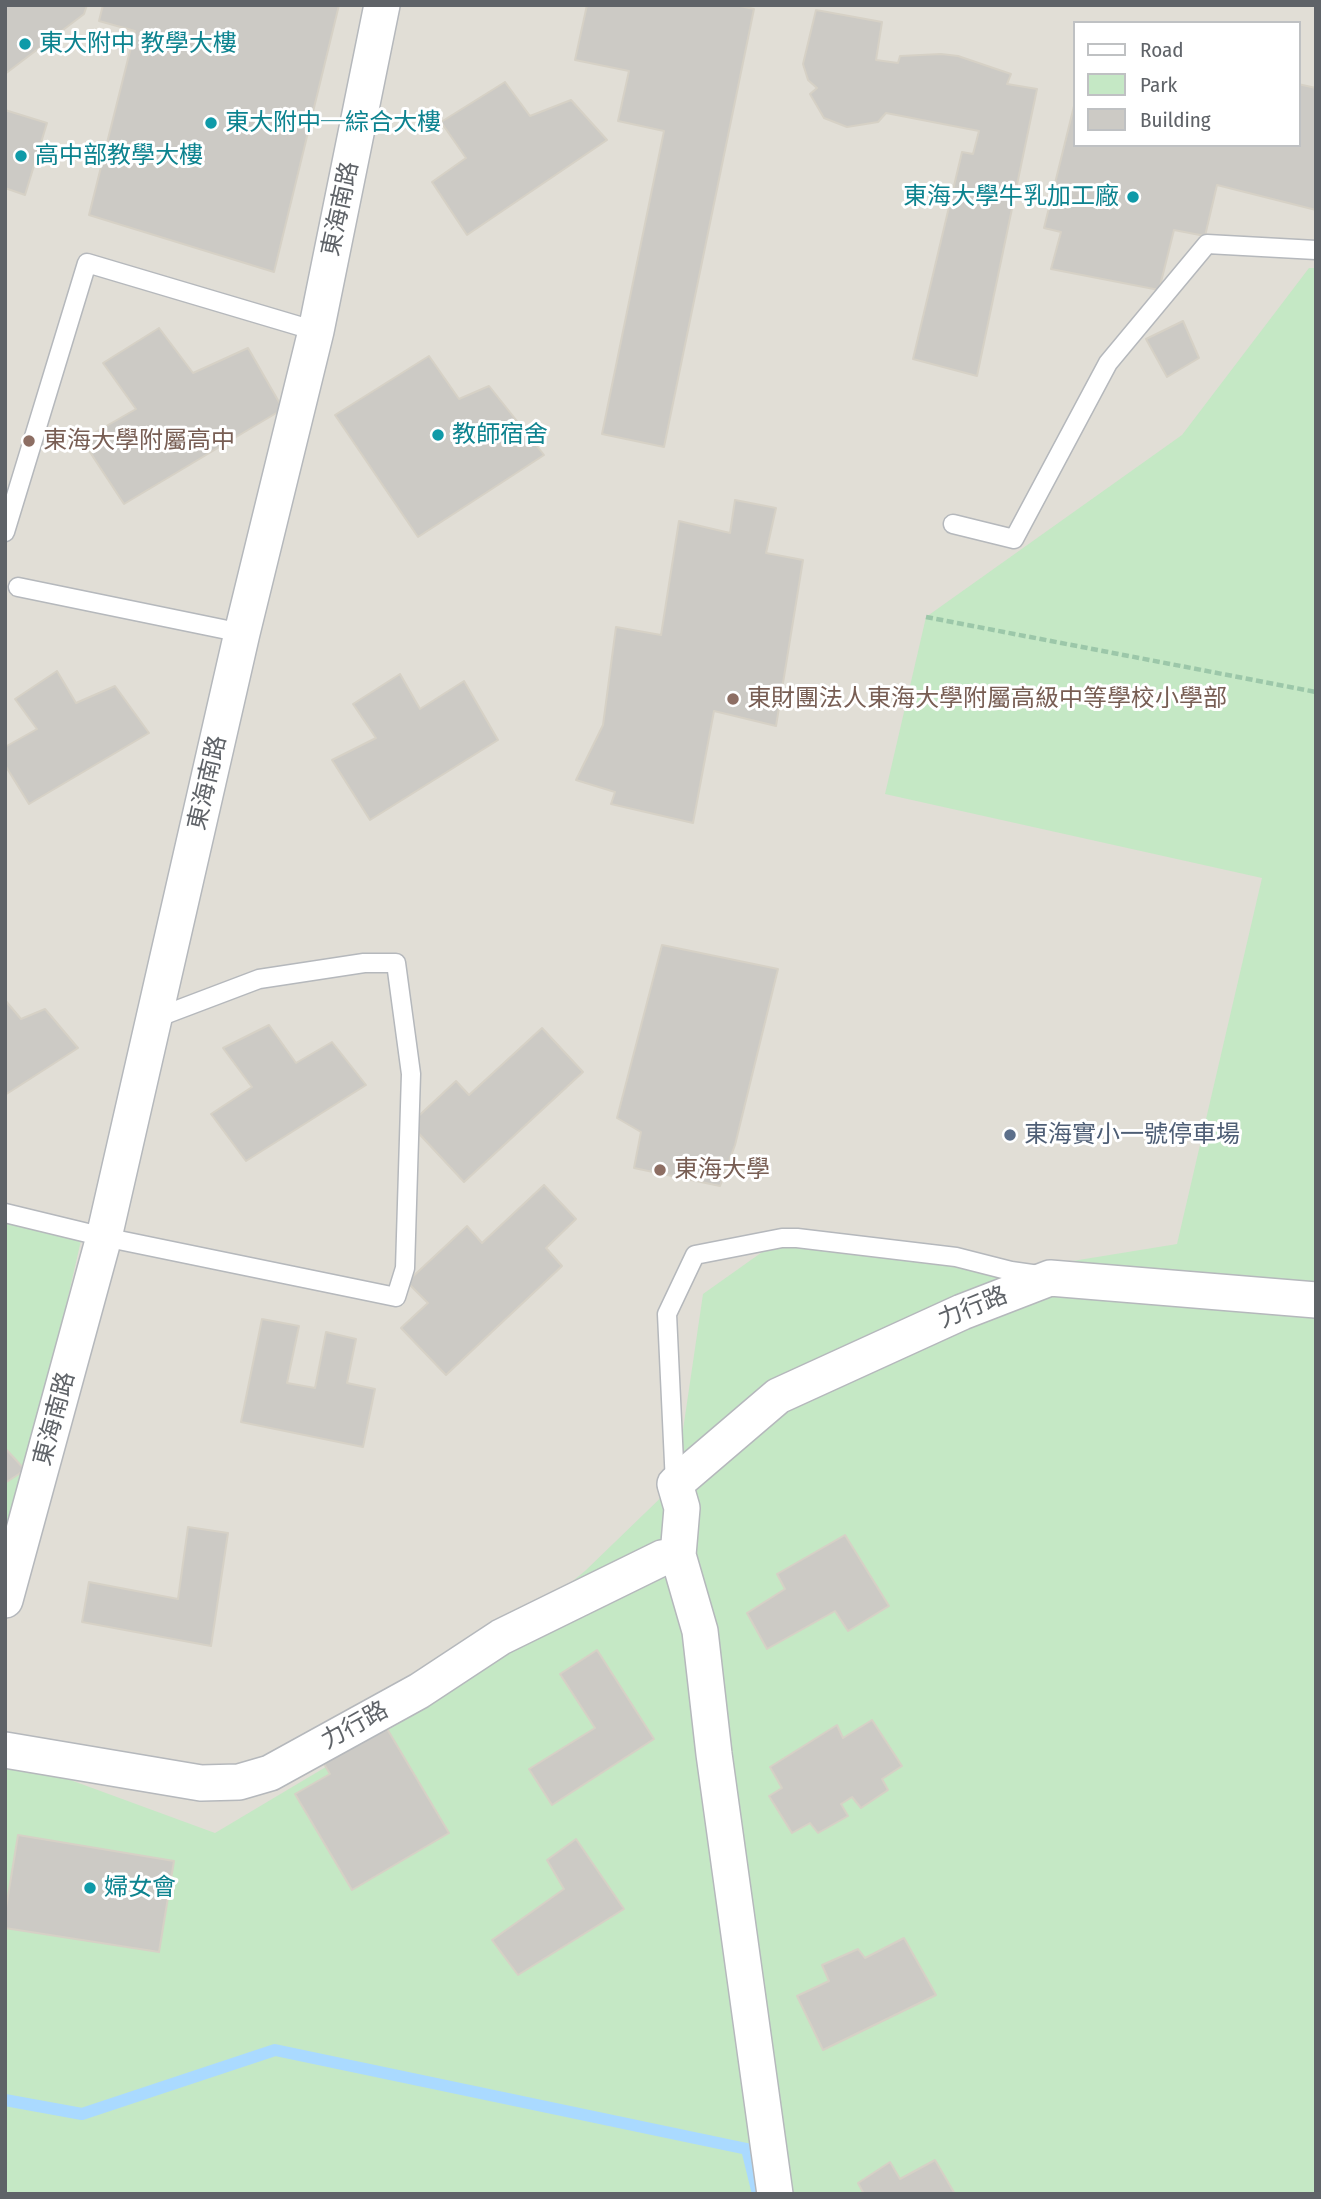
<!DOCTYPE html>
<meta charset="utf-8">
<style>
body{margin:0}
#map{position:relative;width:1321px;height:2199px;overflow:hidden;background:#f1efe8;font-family:"Fira Sans Condensed",sans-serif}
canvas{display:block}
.frame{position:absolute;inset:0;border:7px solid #5f6368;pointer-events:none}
.legend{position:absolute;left:1073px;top:21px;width:228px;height:126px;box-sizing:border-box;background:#fff;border:2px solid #bfc1c3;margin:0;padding:9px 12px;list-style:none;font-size:21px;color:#5f6368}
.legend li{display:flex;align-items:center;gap:14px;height:35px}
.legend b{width:35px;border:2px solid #bfc1c3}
</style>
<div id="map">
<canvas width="1321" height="2199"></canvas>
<div class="frame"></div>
<ul class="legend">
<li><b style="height:9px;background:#fff"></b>Road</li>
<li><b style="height:19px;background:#c5e8c5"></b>Park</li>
<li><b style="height:19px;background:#cccac5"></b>Building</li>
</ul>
</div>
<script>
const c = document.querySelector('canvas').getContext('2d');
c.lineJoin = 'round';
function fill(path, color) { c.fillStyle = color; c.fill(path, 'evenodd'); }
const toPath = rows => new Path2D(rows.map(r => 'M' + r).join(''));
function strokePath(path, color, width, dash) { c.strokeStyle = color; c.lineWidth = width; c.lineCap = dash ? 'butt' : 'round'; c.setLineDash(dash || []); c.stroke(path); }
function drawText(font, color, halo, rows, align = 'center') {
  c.font = font + ' "Fira Sans Condensed","Noto Sans TC",sans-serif'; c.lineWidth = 6; c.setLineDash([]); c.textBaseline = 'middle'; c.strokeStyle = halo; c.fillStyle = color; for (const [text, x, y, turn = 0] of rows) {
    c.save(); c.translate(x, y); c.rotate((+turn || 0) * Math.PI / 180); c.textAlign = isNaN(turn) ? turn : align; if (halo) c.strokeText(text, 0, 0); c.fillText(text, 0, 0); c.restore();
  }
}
const education = toPath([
 [5,5,1316,5,1316,2194,5,2194],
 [1074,23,1298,23,1298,145,1074,145]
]);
const green = toPath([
 [1309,268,1316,268,1316,2194,5,2194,5,1756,215,1833,403,1721,585,1571,675,1484,703,1294,782,1238,1011,1271,1177,1244,1262,878,885,794,926,617,1182,435],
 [5,1203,85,1223,5,1573]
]);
const stream = toPath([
 [5,2100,82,2114,275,2050,747,2149,758,2194]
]);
const building = toPath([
 [5,5,87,5,84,14,5,74,5,5],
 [103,5,339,5,274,272,89,215,135,31,99,21,103,5],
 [587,5,735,5,754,9,664,447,602,434,664,131,618,121,629,71,575,60,587,5],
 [816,10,882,22,876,60,898,63,900,56,941,54,958,56,1011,74,1007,84,1037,89,977,376,913,359,962,152,973,154,979,131,886,113,878,122,847,127,824,118,810,94,817,88,808,80,803,64,816,10],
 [505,82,530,116,571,100,607,140,467,235,432,182,466,158,441,122,505,82],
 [1298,84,1316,88,1316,210,1217,185,1205,236,1174,230,1159,290,1051,269,1061,232,1044,228,1074,106,1074,145,1298,145,1298,84],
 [5,110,47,123,25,195,5,188,5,110],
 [1183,321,1199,358,1167,377,1146,339,1183,321],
 [159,328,193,373,248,348,283,409,124,504,82,440,136,409,103,363,159,328],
 [429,356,459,399,489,386,544,455,418,537,335,415,429,356],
 [735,500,776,508,766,553,803,560,776,726,714,711,693,823,611,804,615,792,576,780,603,725,616,627,661,635,679,521,730,533,735,500],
 [57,671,76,703,115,686,149,733,29,804,5,765,5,747,37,729,15,699,57,671],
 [400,674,420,709,464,681,498,740,370,820,332,760,376,738,353,704,400,674],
 [662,945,778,969,735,1145,720,1186,634,1168,641,1132,617,1118,662,945],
 [5,1000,21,1019,45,1009,78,1048,5,1095,5,1000],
 [269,1025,296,1063,332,1042,366,1085,246,1161,211,1114,252,1087,223,1048,269,1025],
 [542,1028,583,1072,464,1182,410,1124,456,1081,469,1095,542,1028],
 [544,1185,576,1219,546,1248,562,1266,446,1375,401,1328,428,1303,407,1282,467,1226,482,1243,544,1185],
 [262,1319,299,1326,287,1383,315,1388,326,1332,356,1339,347,1383,375,1389,363,1447,241,1422,262,1319],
 [5,1448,25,1470,5,1483,5,1448],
 [188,1527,228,1533,211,1646,82,1622,89,1582,178,1599,188,1527],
 [845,1535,889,1606,848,1631,835,1611,767,1649,747,1613,785,1589,777,1574,845,1535],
 [597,1650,654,1739,552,1805,529,1769,595,1728,560,1674,597,1650],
 [872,1720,902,1766,882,1779,888,1790,861,1808,852,1797,841,1804,848,1816,818,1833,810,1823,792,1833,769,1796,782,1788,770,1767,837,1725,843,1738,872,1720],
 [386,1727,449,1833,352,1890,295,1794,330,1774,324,1764,386,1727],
 [18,1835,174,1861,159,1952,5,1928,5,1914,18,1835],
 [576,1839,624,1909,518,1975,492,1940,564,1889,547,1860,576,1839],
 [904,1938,936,1995,823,2050,797,1996,829,1981,822,1965,858,1949,865,1958,904,1938],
 [935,2160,955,2194,864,2194,858,2183,890,2162,900,2179,935,2160]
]);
const path = toPath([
 [926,617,1316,692]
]);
const service = toPath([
 [953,524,1014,539,1108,363,1207,244,1316,250],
 [5,532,87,263,316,331],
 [18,587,242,633],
 [5,1213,104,1237,396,1297,405,1268,411,1074,396,963,364,963,259,979,156,1018],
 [675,1484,667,1314,695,1255,782,1238,797,1238,956,1257,1011,1271,1039,1275]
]);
const minor = toPath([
 [5,1600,104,1237,242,633,316,331,382,5],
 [5,1750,201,1783,239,1782,270,1773,419,1691,501,1637,662,1558,678,1555],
 [775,2194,714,1754,700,1631,678,1555,682,1508,675,1484,778,1396,962,1312,1050,1278,1316,1300]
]);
const markers = [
 [25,44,7,"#0f9aa8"],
 [211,123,7,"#0f9aa8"],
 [21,156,7,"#0f9aa8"],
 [1133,197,7,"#0f9aa8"],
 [438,435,7,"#0f9aa8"],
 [29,441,7,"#8d6e63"],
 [733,699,7,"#8d6e63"],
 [1010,1135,7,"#5c6f8a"],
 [660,1170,7,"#8d6e63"],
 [90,1888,7,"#0f9aa8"]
];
const cultureNames = [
 ["東大附中 教學大樓",39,44],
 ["東大附中─綜合大樓",225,123],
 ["高中部教學大樓",35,156],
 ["東海大學牛乳加工廠",1119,197,"right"],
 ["教師宿舍",452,435],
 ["婦女會",104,1888]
];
const streetNames = [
 ["東海南路",341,209,-78],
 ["東海南路",208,783,-77],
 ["力行路",973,1308,-22],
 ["東海南路",55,1419,-75],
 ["力行路",355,1726,-29]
];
const educationNames = [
 ["東海大學附屬高中",43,441],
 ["東財團法人東海大學附屬高級中等學校小學部",747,699],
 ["東海大學",674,1170]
];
const serviceNames = [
 ["東海實小一號停車場",1024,1135]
];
fill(education, '#e1ded6');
fill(green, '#c5e8c5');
strokePath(stream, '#aadaff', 12);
fill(building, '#cccac5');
strokePath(building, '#d6d1c6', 2);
strokePath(service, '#b5b8bc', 21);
strokePath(minor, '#b5b8bc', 38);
strokePath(path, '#9cc7a9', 4.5, [7, 3.5]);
strokePath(service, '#fff', 18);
strokePath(minor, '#fff', 35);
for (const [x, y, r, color] of markers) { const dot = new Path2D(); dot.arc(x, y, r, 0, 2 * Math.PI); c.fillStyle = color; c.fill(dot); strokePath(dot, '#fff', 2.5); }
drawText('24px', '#0d838f', '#fff', cultureNames, 'left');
drawText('24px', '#5f6368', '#fff', streetNames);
drawText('24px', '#785e54', '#fff', educationNames, 'left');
drawText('24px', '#4e5e75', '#fff', serviceNames, 'left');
</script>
